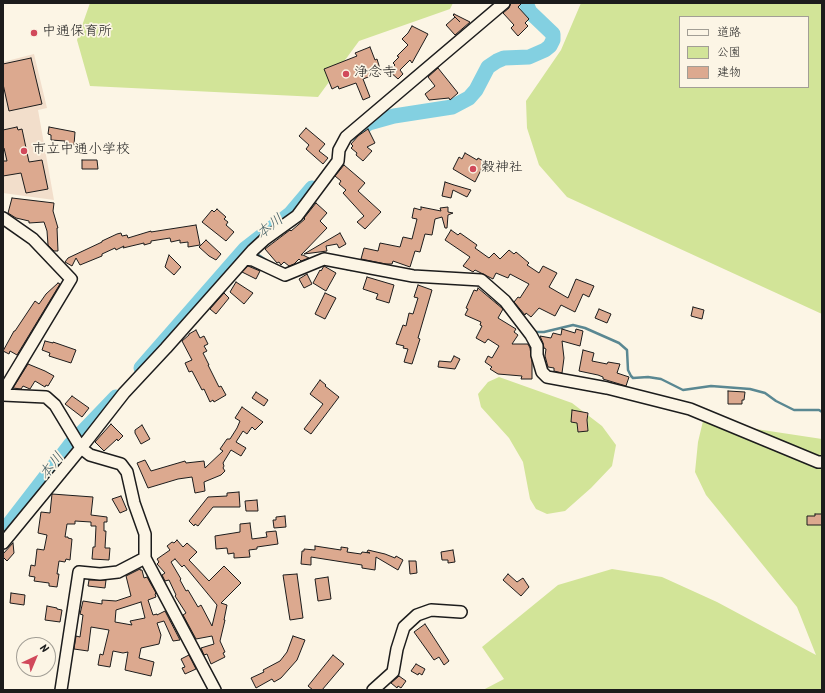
<!DOCTYPE html>
<meta charset="utf-8">
<style>
body{margin:0}
#map{position:relative;width:825px;height:693px;overflow:hidden;background:#fcf5e5;font-family:Kalam,"Klee One",sans-serif}
canvas{display:block}
.frame{position:absolute;inset:0;border:4px solid #1c1c1c;pointer-events:none}
.legend{position:absolute;left:679px;top:16px;width:130px;height:72px;box-sizing:border-box;background:#fcf5e5;border:1px solid #a29e95;margin:0;padding:5px 7px;list-style:none;font-size:12px;color:#1c1c1c}
.legend li{display:flex;align-items:center;gap:8px;height:20px}
.legend b{width:20px;border:1px solid #a29e95}
.north{position:absolute;left:16px;top:637px;width:40px;height:40px;box-sizing:border-box;background:#fcf5e5;border:1px solid #a29e95;border-radius:50%;rotate:44deg;font-size:11px;font-weight:700;line-height:16px;text-align:center;color:#1c1c1c}
.north::after{content:'';display:block;margin:auto;width:14px;height:18px;background:#d1495b;clip-path:polygon(50% 0,100% 100%,50% 72%,0 100%)}
</style>
<div id="map">
<canvas width="825" height="693"></canvas>
<div class="frame"></div>
<ul class="legend">
<li><b style="height:5px;background:#fcf5e5"></b>道路</li>
<li><b style="height:11px;background:#d2e498"></b>公園</li>
<li><b style="height:11px;background:#dca98f"></b>建物</li>
</ul>
<div class="north">N</div>
</div>
<script>
const c = document.querySelector('canvas').getContext('2d');
c.lineJoin = 'round';
function fill(path, color) { c.fillStyle = color; c.fill(path, 'evenodd'); }
const toPath = rows => new Path2D(rows.map(r => 'M' + r).join(''));
function strokePath(path, color, width, dash) { c.strokeStyle = color; c.lineWidth = width; c.lineCap = dash ? 'butt' : 'round'; c.setLineDash(dash || []); c.stroke(path); }
function drawText(font, color, halo, rows, align = 'center') {
  c.font = font + ' Kalam,"Klee One",sans-serif'; c.lineWidth = 3.5; c.setLineDash([]); c.textBaseline = 'middle'; c.strokeStyle = halo; c.fillStyle = color; for (const [text, x, y, turn = 0] of rows) {
    c.save(); c.translate(x, y); c.rotate((+turn || 0) * Math.PI / 180); c.textAlign = isNaN(turn) ? turn : align; if (halo) c.strokeText(text, 0, 0); c.fillText(text, 0, 0); c.restore();
  }
}
const built = toPath([
 [34,54,47,108,38,110,54,200,3,193,3,62]
]);
const green = toPath([
 [90,3,453,3,450,9,359,41,318,97,90,86,77,40],
 [581,3,822,3,822,314,567,197,539,165,527,128,526,101,561,50],
 [680,17,808,17,808,87,680,87],
 [499,377,572,403,602,426,616,445,612,466,591,488,565,511,547,514,536,509,530,499,523,462,509,438,481,407,478,394,488,382],
 [703,421,822,439,822,690,483,690,504,679,482,647,558,585,612,569,662,577,717,602,816,655,797,607,706,495,695,472,698,442]
]);
const stream = toPath([
 [254,252,269,262],
 [335,266,351,270],
 [411,281,422,282],
 [534,331,536,332,544,332,573,325,585,328,619,343,627,350,628,370,631,376,633,378,648,377,661,379,683,390,711,386,750,389,765,393,776,401,794,410,819,410,822,412]
]);
const river = toPath([
 [355,133,369,123,394,116,452,107,469,98,476,90,488,67,497,61,504,58,529,57,545,50,550,46,553,40,553,34,530,12,526,3],
 [141,368,245,249,290,214,312,188],
 [3,532,70,445,116,397]
]);
const building = toPath([
 [511,3,522,3,518,7,529,19,525,23,528,26,518,36,511,28,514,25,503,13,509,8,511,3],
 [454,14,470,22,455,35,446,25,455,17,460,22,453,15,454,14],
 [412,26,428,34,412,63,410,60,400,70,403,74,398,79,389,71,395,65,393,63,399,57,397,56,408,45,402,39,408,33,412,26],
 [370,47,375,60,377,59,381,72,363,79,370,97,363,100,356,83,339,89,338,86,332,89,324,69,357,56,355,53,370,47],
 [31,58,42,104,9,111,3,84,3,64,31,58],
 [438,68,458,93,450,100,449,98,429,100,425,94,435,86,428,77,438,68],
 [17,127,18,130,22,129,29,162,42,160,48,189,26,193,21,173,3,176,3,161,7,161,4,148,3,148,3,130,17,127],
 [49,127,75,132,74,145,65,144,65,141,51,140,51,135,48,134,49,127],
 [306,128,325,144,319,151,328,158,323,164,306,149,309,145,299,136,306,128],
 [368,129,375,143,367,147,372,151,363,161,356,155,357,153,351,148,353,146,351,144,358,136,368,129],
 [465,153,477,160,478,158,485,162,475,182,453,169,459,157,462,159,465,153],
 [82,160,97,160,98,169,82,169,82,160],
 [344,165,365,183,358,191,381,212,365,229,357,222,364,216,343,193,346,190,339,184,341,181,335,176,344,165],
 [445,182,454,185,471,190,467,197,453,190,451,198,442,196,445,182],
 [12,198,54,203,53,211,58,228,57,228,58,251,54,251,48,245,47,231,44,222,29,223,29,221,16,218,8,213,12,198],
 [316,203,327,213,320,221,327,228,301,255,303,255,309,258,301,261,299,259,294,264,289,266,284,262,281,265,279,262,277,263,265,249,290,230,291,231,305,219,304,218,316,203],
 [421,207,441,211,440,208,448,207,448,212,453,213,448,215,447,228,445,228,442,217,435,219,432,235,425,234,420,252,415,251,410,267,393,261,392,264,386,264,361,259,364,248,378,251,380,243,400,247,403,237,412,239,417,219,412,218,414,208,421,210,421,207],
 [217,209,226,217,224,219,228,222,226,225,234,232,226,241,202,222,212,210,214,212,217,209],
 [196,225,200,245,188,247,188,242,180,243,180,240,171,242,170,238,151,241,151,243,144,245,144,243,123,248,124,246,116,250,115,248,102,254,102,256,80,265,76,258,72,266,65,262,68,258,102,242,102,241,117,234,121,233,122,236,127,235,128,238,151,231,151,232,196,225],
 [451,230,458,235,460,233,477,245,475,248,489,258,494,253,500,259,509,250,514,254,516,252,529,263,527,265,539,273,543,266,557,273,549,287,568,298,576,279,594,286,589,297,583,294,575,312,561,305,555,316,539,308,531,317,526,313,525,315,514,302,518,297,520,298,529,284,510,274,508,278,496,273,493,279,475,270,473,272,463,266,470,257,445,240,451,230],
 [340,233,346,244,339,248,337,244,326,246,327,251,304,254,340,233],
 [206,240,221,254,216,260,209,256,199,247,206,240],
 [169,255,181,267,174,275,165,267,169,255],
 [248,266,260,271,256,279,242,272,248,266],
 [324,266,336,273,326,291,313,283,320,270,321,271,324,266],
 [307,274,312,284,304,288,299,279,307,274],
 [367,277,394,285,389,303,376,299,378,294,363,289,367,277],
 [236,282,253,293,244,304,230,292,236,282],
 [58,283,60,284,17,355,10,351,9,354,3,351,14,331,15,331,35,301,39,304,46,294,58,283],
 [418,285,432,290,418,338,420,339,412,364,404,362,408,349,403,348,404,346,396,344,403,325,406,326,409,313,413,314,418,298,414,297,418,285],
 [478,288,503,309,498,318,516,329,514,332,518,335,512,344,528,344,530,348,532,362,532,379,521,379,522,376,498,374,490,369,492,367,485,362,488,356,492,358,499,346,488,339,485,343,476,338,482,326,480,325,481,322,465,315,468,309,466,308,474,290,477,291,478,288],
 [224,293,229,298,216,314,210,309,224,293],
 [325,293,336,298,325,319,315,314,325,293],
 [693,307,704,310,702,319,691,316,693,307],
 [599,309,611,314,607,323,595,318,599,309],
 [562,329,575,333,576,329,583,331,580,346,562,341,564,358,562,373,554,371,554,368,548,367,545,356,546,349,544,348,543,343,540,336,551,338,553,333,561,335,562,329],
 [196,330,200,338,204,336,208,344,204,346,207,351,203,353,209,365,208,365,219,387,221,386,226,395,214,402,213,400,210,402,204,389,202,390,192,371,189,372,185,363,192,360,182,341,189,335,189,334,196,330],
 [45,341,53,343,53,342,76,350,71,363,49,356,50,353,42,350,45,341],
 [583,350,594,353,592,361,607,364,608,362,620,364,617,373,629,377,626,386,603,379,603,377,598,375,579,371,583,350],
 [454,356,460,359,455,369,438,367,439,361,451,362,454,356],
 [28,364,45,371,54,376,48,386,46,385,45,387,35,381,30,389,23,386,21,389,13,388,28,364],
 [320,380,326,385,325,386,339,397,311,434,304,429,323,404,310,394,320,380],
 [728,391,745,392,744,400,742,400,742,404,728,404,728,391],
 [256,392,268,400,264,406,252,398,256,392],
 [72,396,89,408,82,417,65,404,72,396],
 [242,407,263,422,255,430,252,427,247,434,243,431,236,442,246,448,241,456,231,450,223,463,224,466,223,468,225,471,221,475,204,482,205,491,195,493,192,477,178,479,148,488,137,463,145,460,151,471,185,461,186,463,204,461,205,468,223,451,220,449,227,439,230,439,237,428,240,421,235,418,242,407],
 [572,410,588,413,587,420,588,431,578,432,577,423,571,422,572,410],
 [111,424,123,436,118,441,117,439,104,451,95,442,111,424],
 [142,425,150,439,141,444,135,433,135,430,142,425],
 [239,492,240,507,213,507,198,526,195,524,194,526,189,521,208,497,227,496,227,493,239,492],
 [52,494,93,497,91,515,107,517,107,522,104,522,104,531,106,531,105,548,110,548,109,560,92,559,93,547,95,547,96,526,91,526,91,522,75,521,75,524,67,524,65,537,68,537,68,538,72,539,70,560,66,559,65,562,59,561,57,574,59,574,57,587,49,586,49,583,34,581,35,577,29,576,31,565,35,566,37,549,44,550,47,535,38,533,41,512,50,513,52,494],
 [121,496,127,510,120,513,112,499,121,496],
 [257,500,258,511,246,511,245,501,257,500],
 [815,514,822,514,822,525,807,525,807,516,815,516,815,514],
 [285,516,286,527,274,528,273,520,276,520,276,517,285,516],
 [250,523,252,539,267,537,266,532,276,531,278,544,257,547,257,549,249,550,250,557,234,558,234,553,228,554,227,548,216,549,215,536,240,532,240,524,250,523],
 [177,540,183,547,187,543,197,552,189,560,209,581,224,566,241,583,221,603,227,605,224,620,225,620,220,641,225,652,223,653,225,657,211,664,207,654,204,655,201,648,214,644,212,636,196,639,183,615,186,613,175,596,176,595,169,580,165,581,162,575,165,573,157,564,159,562,157,559,170,550,167,546,172,542,174,543,177,540],
 [175,559,182,567,184,565,217,605,212,626,201,605,198,607,188,590,186,591,180,580,181,579,171,562,175,559],
 [13,543,14,553,7,561,3,557,3,554,13,543],
 [315,546,341,550,341,547,348,548,347,552,361,554,362,552,370,553,367,552,368,550,385,554,395,558,396,556,403,560,398,570,376,557,375,570,362,568,362,565,311,557,311,565,301,564,302,551,304,551,304,549,315,550,315,546],
 [453,550,455,562,448,563,448,560,442,560,441,552,453,550],
 [409,561,416,561,417,573,410,574,409,561],
 [140,569,140,570,142,570,144,578,147,577,156,593,155,594,156,597,148,600,153,615,157,614,157,615,165,611,180,640,173,641,164,621,157,623,161,635,159,644,141,648,139,658,154,662,151,676,125,670,128,652,123,653,113,651,110,667,98,665,100,654,103,655,109,630,91,627,88,651,74,649,76,636,80,637,83,615,80,614,83,601,102,604,102,600,116,601,131,596,126,576,140,569],
 [141,602,145,618,130,621,132,625,115,622,116,610,141,602],
 [297,574,303,618,290,620,283,575,297,574],
 [508,574,517,582,523,578,529,587,521,596,503,580,508,574],
 [328,577,331,599,318,601,315,579,328,577],
 [89,580,106,580,105,588,88,586,89,580],
 [11,593,25,595,24,605,10,603,11,593],
 [47,606,57,608,57,609,62,610,60,622,45,620,47,606],
 [425,624,449,661,444,665,439,657,434,660,414,632,425,624],
 [293,636,305,640,297,660,281,678,274,682,272,679,256,688,251,678,264,672,263,670,280,661,287,652,293,636],
 [189,655,196,669,185,674,182,668,185,667,181,659,189,655],
 [333,655,344,664,322,690,313,690,308,686,333,655],
 [416,664,425,669,422,675,419,673,418,675,411,671,416,664],
 [399,676,406,681,401,688,398,686,397,688,391,683,399,676]
]);
const minor = toPath([
 [3,218,33,239,71,279,3,392],
 [245,259,253,260,285,275,324,259,413,276,481,280,505,301,531,335,537,346,537,355,542,372,547,377,607,388,690,409,818,462,822,462],
 [3,395,46,397,55,405,81,448,90,455,121,464,127,472,134,503,145,534,145,558,215,690],
 [3,543,81,448,124,393,166,348,253,250,265,239,297,216,338,161,339,150,346,137,504,3],
 [61,690,79,572,100,574,118,572,145,558],
 [373,690,393,672,397,649,404,627,417,615,431,610,461,612]
]);
const markers = [
 [34,33,4,"#d1495b"],
 [346,74,4,"#d1495b"],
 [24,151,4,"#d1495b"],
 [473,169,4,"#d1495b"]
];
const poiNames = [
 ["中通保育所",42,33],
 ["浄念寺",354,74],
 ["市立中通小学校",32,151],
 ["穀神社",481,169]
];
const waterNames = [
 ["本川",271,228,-38],
 ["本川",53,467,-52]
];
fill(built, '#f2decb');
fill(green, '#d2e498');
strokePath(stream, '#5a8892', 2.5);
strokePath(river, '#83d0e1', 15);
fill(building, '#dca98f');
strokePath(building, '#1c1c1c', 1);
strokePath(minor, '#1c1c1c', 14);
strokePath(minor, '#fcf5e5', 11);
for (const [x, y, r, color] of markers) { const dot = new Path2D(); dot.arc(x, y, r, 0, 2 * Math.PI); c.fillStyle = color; c.fill(dot); strokePath(dot, '#fcf5e5', 1.5); }
drawText('14px', '#1c1c1c', '#fcf5e5', poiNames, 'left');
drawText('italic 15px', '#405b61', '#fcf5e5', waterNames);
</script>
